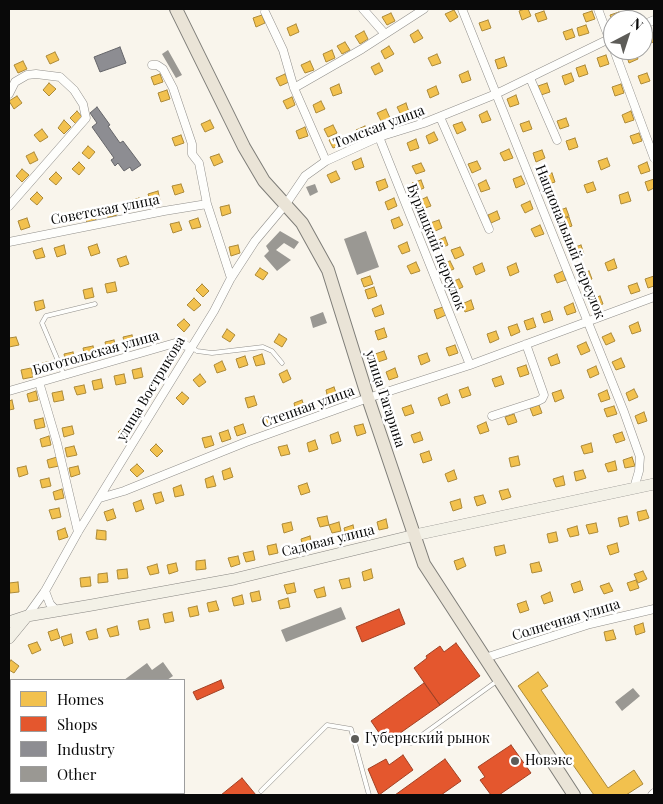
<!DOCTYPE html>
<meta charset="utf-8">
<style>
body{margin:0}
#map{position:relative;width:663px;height:804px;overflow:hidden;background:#f9f5ec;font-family:"Playfair Display",serif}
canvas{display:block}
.frame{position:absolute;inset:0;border:10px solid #090909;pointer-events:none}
.legend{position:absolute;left:10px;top:679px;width:175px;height:115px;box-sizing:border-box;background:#fff;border:1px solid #9d9d9d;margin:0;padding:6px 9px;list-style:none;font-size:15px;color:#090909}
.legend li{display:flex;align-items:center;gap:10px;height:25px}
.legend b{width:25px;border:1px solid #9d9d9d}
.north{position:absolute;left:603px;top:10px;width:50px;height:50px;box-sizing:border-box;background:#fff;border:1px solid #9d9d9d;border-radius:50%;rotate:40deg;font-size:14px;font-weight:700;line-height:20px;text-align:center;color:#090909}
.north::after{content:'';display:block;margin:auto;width:18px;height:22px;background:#5d5c58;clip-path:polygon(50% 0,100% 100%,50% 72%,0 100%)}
</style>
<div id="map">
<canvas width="663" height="804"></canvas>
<div class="frame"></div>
<ul class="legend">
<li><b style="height:14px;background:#f2c14e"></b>Homes</li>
<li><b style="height:14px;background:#e4572e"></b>Shops</li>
<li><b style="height:14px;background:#8d8d92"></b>Industry</li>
<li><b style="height:14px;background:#9a9893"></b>Other</li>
</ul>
<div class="north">N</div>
</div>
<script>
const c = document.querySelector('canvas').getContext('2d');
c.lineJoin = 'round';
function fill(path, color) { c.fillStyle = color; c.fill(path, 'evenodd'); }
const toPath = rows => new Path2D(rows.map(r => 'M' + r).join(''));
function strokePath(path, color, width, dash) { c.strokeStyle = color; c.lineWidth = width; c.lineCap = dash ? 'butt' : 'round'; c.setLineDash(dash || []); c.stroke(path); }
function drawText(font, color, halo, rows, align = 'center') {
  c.font = font + ' "Playfair Display",serif'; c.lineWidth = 5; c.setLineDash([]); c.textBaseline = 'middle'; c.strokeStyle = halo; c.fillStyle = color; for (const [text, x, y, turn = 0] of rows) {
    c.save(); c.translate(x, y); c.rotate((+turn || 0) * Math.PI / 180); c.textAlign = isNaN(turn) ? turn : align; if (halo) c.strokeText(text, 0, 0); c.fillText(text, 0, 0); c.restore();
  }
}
const homes = toPath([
 [525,9,528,9,531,16,522,20,519,11,525,9],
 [454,10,458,17,450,22,445,14,454,10],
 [544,11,547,19,538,22,535,14,544,11],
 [592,11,595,19,586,22,583,14,592,11],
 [619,12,622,20,613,20,613,23,610,15,619,12],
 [391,13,395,21,387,25,382,17,391,13],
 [262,15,265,23,256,27,253,18,262,15],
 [488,20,491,28,482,31,479,23,488,20],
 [296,24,299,32,290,36,287,28,296,24],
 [586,25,589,33,579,36,577,28,586,25],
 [572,29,575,37,566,40,563,32,572,29],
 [418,30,423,38,414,43,410,35,418,30],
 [364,31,368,39,360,44,355,36,364,31],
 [654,32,654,42,650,43,647,35,654,32],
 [345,42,350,50,342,54,337,46,345,42],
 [389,46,394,54,385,59,381,51,389,46],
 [332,50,335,58,326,62,323,54,332,50],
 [635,51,638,59,629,63,626,54,635,51],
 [55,52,59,60,50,64,46,56,55,52],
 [437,54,441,63,432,66,428,58,437,54],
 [606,55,609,64,600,67,597,58,606,55],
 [504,57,507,66,498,69,495,60,504,57],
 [23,61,27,69,18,73,14,65,23,61],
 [310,61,314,70,305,73,301,65,310,61],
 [379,63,383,71,375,75,371,67,379,63],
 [585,65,588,74,579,77,576,68,585,65],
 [468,71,471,80,462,83,459,75,468,71],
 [571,73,574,81,565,85,562,76,571,73],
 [647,73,650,81,641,84,638,76,647,73],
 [160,74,163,82,154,85,151,77,160,74],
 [285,74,289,82,280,86,276,78,285,74],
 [49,83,56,89,49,96,43,90,49,83],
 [547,83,550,92,541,95,538,86,547,83],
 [339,84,342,93,333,96,330,88,339,84],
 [621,84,624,93,615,96,612,87,621,84],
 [436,86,439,94,430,98,427,90,436,86],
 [167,90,170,99,161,102,158,93,167,90],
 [516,95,519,104,510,107,507,99,516,95],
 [17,96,22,103,14,109,9,101,17,96],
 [292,97,295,105,287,109,283,101,292,97],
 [321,101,325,109,316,113,313,105,321,101],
 [406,103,409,112,401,115,397,107,406,103],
 [386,109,390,118,381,121,377,113,386,109],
 [77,111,83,118,77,125,70,118,77,111],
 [487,111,491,120,482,123,479,115,487,111],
 [631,111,634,120,625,123,622,115,631,111],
 [566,118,569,126,560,129,557,121,566,118],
 [64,120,71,127,64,134,58,128,64,120],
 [210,120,214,128,205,132,201,124,210,120],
 [529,121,532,129,523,132,520,124,529,121],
 [462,122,466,130,457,134,453,125,462,122],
 [333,125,337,133,328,137,324,129,333,125],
 [365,126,368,134,359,138,356,130,365,126],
 [305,127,308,136,299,139,296,131,305,127],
 [42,129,48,137,40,142,34,135,42,129],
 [434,132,438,140,429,144,426,136,434,132],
 [639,133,642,141,633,144,630,136,639,133],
 [181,135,184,143,175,146,172,138,181,135],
 [338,136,341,145,333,148,329,140,338,136],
 [575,138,578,147,569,150,566,141,575,138],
 [416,139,419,148,410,151,407,143,416,139],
 [88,146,95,152,89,159,82,153,88,146],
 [509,149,513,158,504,161,500,153,509,149],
 [542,150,545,158,536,162,533,153,542,150],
 [34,152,38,160,30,164,26,156,34,152],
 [219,154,223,162,214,166,210,157,219,154],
 [361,158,364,167,355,170,352,162,361,158],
 [607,158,610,166,601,170,598,161,607,158],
 [477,161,481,169,472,173,468,164,477,161],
 [79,162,85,168,79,175,72,169,79,162],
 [647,162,650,171,641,174,638,166,647,162],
 [421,163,425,171,416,174,412,166,421,163],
 [22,169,29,175,22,182,16,176,22,169],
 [336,171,340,179,331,183,327,175,336,171],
 [56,172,62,178,56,185,49,179,56,172],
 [552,173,555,182,546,185,543,176,552,173],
 [521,176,525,184,516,188,513,179,521,176],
 [385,179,388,187,379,191,376,182,385,179],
 [654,179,654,188,648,191,645,182,654,179],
 [421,180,424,188,415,192,412,183,421,180],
 [486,180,490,189,481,192,478,184,486,180],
 [593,182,596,190,587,193,584,185,593,182],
 [181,184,184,192,175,195,172,186,181,184],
 [158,191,160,200,151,203,148,194,158,191],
 [37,192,43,198,37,205,30,199,37,192],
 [628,192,631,201,621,204,619,195,628,192],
 [427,197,431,206,422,209,418,201,427,197],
 [139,198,142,207,133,210,130,201,139,198],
 [394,198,397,206,388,210,385,202,394,198],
 [530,201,533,209,525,213,521,205,530,201],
 [229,205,231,213,222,216,220,207,229,205],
 [115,206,117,215,108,218,106,209,115,206],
 [566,208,569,216,560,219,557,211,566,208],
 [94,211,96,220,87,223,85,214,94,211],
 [497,211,500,219,491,223,488,215,497,211],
 [399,217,403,225,394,229,391,220,399,217],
 [569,217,572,226,563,229,560,220,569,217],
 [27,218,30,227,21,230,18,221,27,218],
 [198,218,201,227,192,229,189,221,198,218],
 [439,220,442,228,433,232,430,223,439,220],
 [179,222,182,230,173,233,170,224,179,222],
 [540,225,544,234,535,237,531,229,540,225],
 [445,237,448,245,439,249,436,241,445,237],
 [407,242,410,251,402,254,398,246,407,242],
 [97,244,100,253,91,256,88,247,97,244],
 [64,245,66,254,57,257,54,248,64,245],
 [238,245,240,253,231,256,229,247,238,245],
 [581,245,584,254,575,257,572,248,581,245],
 [460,247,464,255,455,259,451,250,460,247],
 [42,248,45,257,36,259,33,251,42,248],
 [126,256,129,264,120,267,117,259,126,256],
 [614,259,617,268,608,271,605,263,614,259],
 [450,261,454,269,445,273,441,265,450,261],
 [416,262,420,271,411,274,407,266,416,262],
 [482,263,485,271,476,275,473,267,482,263],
 [516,263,519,272,510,276,507,267,516,263],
 [260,268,268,273,263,280,255,275,260,268],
 [563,271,566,280,557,283,554,275,563,271],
 [589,271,592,279,583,283,580,274,589,271],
 [370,276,373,284,364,287,361,279,370,276],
 [654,276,654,286,648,288,645,279,654,276],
 [459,279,463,287,454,291,451,282,459,279],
 [115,282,117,291,107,293,105,284,115,282],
 [637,283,640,291,631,294,628,286,637,283],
 [202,284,209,291,203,297,196,290,202,284],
 [374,287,377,296,368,299,365,290,374,287],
 [92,288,94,297,85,299,83,290,92,288],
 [600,296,603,304,594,307,591,299,600,296],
 [194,298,201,305,194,311,187,305,194,298],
 [43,300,45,308,36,311,34,302,43,300],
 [471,300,474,309,465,312,462,304,471,300],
 [573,303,576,312,567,315,564,307,573,303],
 [381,305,384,314,375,317,372,309,381,305],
 [443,307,446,315,437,319,434,310,443,307],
 [550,311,553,320,544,323,541,314,550,311],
 [533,318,536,327,527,330,524,321,533,318],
 [184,319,190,325,184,332,177,325,184,319],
 [638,322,641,331,632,334,629,326,638,322],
 [517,324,520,332,511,336,508,327,517,324],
 [384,328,387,337,378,340,375,331,384,328],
 [227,329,235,335,230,342,222,337,227,329],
 [496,331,499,339,490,343,487,334,496,331],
 [611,333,615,341,606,345,602,337,611,333],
 [279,334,287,339,282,347,274,342,279,334],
 [132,335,134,343,125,345,123,337,132,335],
 [16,337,19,345,9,347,9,338,16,337],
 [114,340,116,348,107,351,105,342,114,340],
 [586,342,590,351,581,355,577,346,586,342],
 [455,345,458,353,449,356,446,348,455,345],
 [93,346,95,355,85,357,83,348,93,346],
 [384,351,387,359,378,362,375,354,384,351],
 [73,352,75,361,66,363,64,354,73,352],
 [427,353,430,361,421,365,418,356,427,353],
 [262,354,265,364,256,366,253,357,262,354],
 [557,354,560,363,551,366,548,358,557,354],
 [245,356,248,365,239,368,236,359,245,356],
 [621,358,625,367,616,370,612,362,621,358],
 [52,361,54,369,45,372,42,363,52,361],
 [222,361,226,370,217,373,214,365,222,361],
 [526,365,529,374,520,377,517,368,526,365],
 [596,366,599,374,590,378,587,370,596,366],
 [31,368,33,377,23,379,21,370,31,368],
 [141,368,143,377,134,379,132,370,141,368],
 [395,368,398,377,389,380,386,372,395,368],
 [287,370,291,379,283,383,279,374,287,370],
 [124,374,126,383,116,385,114,376,124,374],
 [200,374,206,382,199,387,193,380,200,374],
 [501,376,504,384,495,387,492,379,501,376],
 [101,379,103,388,94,390,92,381,101,379],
 [84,385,86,393,77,395,74,387,84,385],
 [334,387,337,396,328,399,326,390,334,387],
 [468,387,471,395,462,398,459,390,468,387],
 [634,389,638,397,629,401,626,393,634,389],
 [561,390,564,398,555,402,552,393,561,390],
 [607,390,610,399,601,402,598,394,607,390],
 [36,391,38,400,29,402,27,394,36,391],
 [62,391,64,400,54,402,52,393,62,391],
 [182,392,189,398,183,405,176,398,182,392],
 [447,394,450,403,441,406,438,398,447,394],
 [254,396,257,405,248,408,245,398,254,396],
 [12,400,14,409,9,410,9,401,12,400],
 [302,400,305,409,296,412,294,403,302,400],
 [411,405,414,413,405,416,402,408,411,405],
 [539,405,542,413,533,416,530,408,539,405],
 [614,406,617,414,607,417,604,409,614,406],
 [136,407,143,414,137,421,130,414,136,407],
 [644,412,647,421,638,424,635,416,644,412],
 [269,414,272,423,263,426,261,417,269,414],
 [514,414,517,422,508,425,505,417,514,414],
 [43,418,45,427,36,429,34,420,43,418],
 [486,422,489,431,480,434,477,426,486,422],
 [243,424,246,433,237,436,234,427,243,424],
 [363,424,366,433,357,436,354,426,363,424],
 [125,425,131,432,125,438,118,432,125,425],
 [72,426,74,434,64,437,62,428,72,426],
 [228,430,231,439,222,442,219,433,228,430],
 [338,432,341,441,332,444,330,435,338,432],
 [420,432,423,440,414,443,411,435,420,432],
 [622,432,625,440,616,443,613,435,622,432],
 [49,436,51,445,42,447,40,439,49,436],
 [211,436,214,445,205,448,202,438,211,436],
 [315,440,318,449,309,452,307,443,315,440],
 [591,443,593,452,584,454,581,446,591,443],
 [156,444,163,451,157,457,150,450,156,444],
 [287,445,290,454,281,456,278,447,287,445],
 [74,446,77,455,67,457,65,448,74,446],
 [429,451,432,460,423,463,420,454,429,451],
 [518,456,520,465,511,467,509,458,518,456],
 [57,457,59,466,49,468,47,460,57,457],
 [632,457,635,466,625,468,623,460,632,457],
 [615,461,617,470,608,472,605,464,615,461],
 [137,464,144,471,137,477,130,470,137,464],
 [26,466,28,474,19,477,17,468,26,466],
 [78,466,80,474,71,477,69,468,78,466],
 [230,468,233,477,224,480,222,471,230,468],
 [454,470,457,479,448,482,445,474,454,470],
 [583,470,586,478,576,481,574,472,583,470],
 [213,476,216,486,207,488,205,479,213,476],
 [563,476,565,485,556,487,553,479,563,476],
 [49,478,51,486,42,488,40,480,49,478],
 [307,483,310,492,301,495,298,486,307,483],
 [181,485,184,495,175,497,173,488,181,485],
 [62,489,64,498,55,500,53,492,62,489],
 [508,489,511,497,502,500,499,491,508,489],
 [161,492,164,501,156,504,153,494,161,492],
 [483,495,486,503,477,506,474,497,483,495],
 [460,499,462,508,453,511,450,502,460,499],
 [141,500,144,509,136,512,133,503,141,500],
 [59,508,61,517,52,519,49,510,59,508],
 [113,509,116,518,107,521,104,512,113,509],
 [646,510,649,518,639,521,637,512,646,510],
 [327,516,329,525,320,527,317,518,327,516],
 [627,516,629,524,620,527,618,518,627,516],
 [386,519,388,528,379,530,377,522,386,519],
 [291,522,293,530,284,533,282,524,291,522],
 [339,522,341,531,332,533,329,525,339,522],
 [596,523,598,532,589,534,586,525,596,523],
 [353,525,355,534,346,536,344,528,353,525],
 [577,526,579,535,570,537,567,529,577,526],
 [65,528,68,537,59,540,57,531,65,528],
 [97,530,106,531,106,540,96,539,97,530],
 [556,532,558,541,549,543,547,534,556,532],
 [310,536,312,545,303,547,301,539,310,536],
 [617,543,619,552,610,555,607,546,617,543],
 [276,544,278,553,269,555,267,546,276,544],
 [504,545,506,553,496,556,494,547,504,545],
 [253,551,255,560,246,562,243,553,253,551],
 [238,556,240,564,231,567,228,558,238,556],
 [463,558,466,566,457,570,454,561,463,558],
 [205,560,206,569,196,570,196,561,205,560],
 [539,562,542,571,532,573,530,564,539,562],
 [176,563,178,571,169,574,167,565,176,563],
 [157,564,159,573,150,575,147,567,157,564],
 [127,569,128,578,118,579,117,570,127,569],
 [371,569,373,578,364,581,362,572,371,569],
 [643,571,647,579,638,583,634,574,643,571],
 [107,573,108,582,98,583,98,574,107,573],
 [90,577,91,586,81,587,80,578,90,577],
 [349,578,351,587,342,589,339,580,349,578],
 [636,580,639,588,630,591,627,583,636,580],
 [580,581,583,590,574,593,571,584,580,581],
 [18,582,19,592,10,593,9,583,18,582],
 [294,583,296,592,287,594,284,585,294,583],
 [609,583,613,591,604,594,600,586,609,583],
 [324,587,326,596,317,598,314,590,324,587],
 [259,591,261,600,252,602,250,593,259,591],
 [550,592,553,601,544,604,541,596,550,592],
 [242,595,244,604,234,606,232,598,242,595],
 [288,598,290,607,280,609,278,601,288,598],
 [216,601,219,610,209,612,207,603,216,601],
 [526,601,529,610,520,613,517,604,526,601],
 [197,606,199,615,190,617,188,608,197,606],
 [172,612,174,621,165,623,163,614,172,612],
 [148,619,150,628,140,630,138,621,148,619],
 [643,623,645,632,636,635,634,626,643,623],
 [117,626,119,635,110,637,107,629,117,626],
 [57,629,60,638,51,641,48,632,57,629],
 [96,629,98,638,89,640,86,632,96,629],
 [613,630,616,639,606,641,604,632,613,630],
 [71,634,73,643,64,646,61,637,71,634],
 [37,642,41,650,32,654,28,645,37,642],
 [11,660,19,666,14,673,9,670,9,663,11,660],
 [538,672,548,686,541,690,608,788,634,770,643,784,626,795,594,795,518,686,538,672]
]);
const shops = toPath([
 [399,609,405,624,362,642,356,627,399,609],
 [456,643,480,676,440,705,414,668,427,658,426,656,440,646,444,652,456,643],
 [221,680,224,688,197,700,193,692,221,680],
 [424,683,440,705,386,743,371,721,424,683],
 [511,745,531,773,499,795,491,795,480,780,485,777,478,767,511,745],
 [403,755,413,770,379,795,368,769,386,759,389,765,403,755],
 [445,759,461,781,441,795,395,795,445,759],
 [242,778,256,795,221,795,242,778]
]);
const industry = toPath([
 [120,47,126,63,100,72,94,57,120,47],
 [97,107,110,125,108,126,120,143,123,141,141,165,132,171,130,167,124,171,118,163,115,166,111,160,114,158,92,127,97,123,90,113,97,107]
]);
const building = toPath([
 [168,50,182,75,176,78,162,54],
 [315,184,318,192,310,196,306,187],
 [280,231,299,242,294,249,284,243,276,250,291,260,277,271,264,256,269,251,266,246],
 [366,231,379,267,357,275,344,239],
 [323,312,327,323,313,328,310,317],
 [341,607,346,619,286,642,281,630],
 [163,662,173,676,167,680,124,680,147,663,152,670],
 [633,688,640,696,622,711,615,702]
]);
const lane = toPath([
 [191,347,197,351,212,353,263,347,272,351,282,363],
 [64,375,42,323,46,316,95,304],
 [411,743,497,681],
 [261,791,327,725,351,729,369,795]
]);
const street = toPath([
 [363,9,385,34],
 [462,9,624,412,640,457,639,471,634,488],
 [598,9,613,49],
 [265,12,283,50,294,88,326,161],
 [643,25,654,20],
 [614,50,654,158],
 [152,65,157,65,163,69,173,88,192,144,192,154,199,163,207,204],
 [530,78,557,140],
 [294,88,362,49,424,9],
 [9,94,15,82,27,75,36,74,60,77,74,90,83,104,86,118,9,206],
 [440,117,489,229],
 [379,137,470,365],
 [9,242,164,211,207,204,231,278],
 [39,382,57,443,78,532],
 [9,391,175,343,191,347],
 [492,416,538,401,542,399,544,395,526,344],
 [100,498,124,491,246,442,368,398,470,365,654,297],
 [45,591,50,604,57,611],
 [27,616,45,591,78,532,214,311,231,278,255,241,286,204,305,176,326,161,379,137,424,123,496,94,613,37],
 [485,658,590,624,654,609],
 [652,795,654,793]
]);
const secondary = toPath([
 [9,622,27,616,92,605,234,579,415,535,654,484],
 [9,638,27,616]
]);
const primary = toPath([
 [176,9,244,147,264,181,302,223,328,270,368,398,424,564,574,795]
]);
const markers = [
 [355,739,5,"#5d5c58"],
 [515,761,5,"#5d5c58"]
];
const streetNames = [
 ["Томская улица",379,127,-21],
 ["Советская улица",105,210,-11],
 ["Национальный переулок",570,242,68],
 ["Бурлацкий переулок",436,247,68],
 ["Боготольская улица",96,353,-16],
 ["улица Вострикова",151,389,-59],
 ["улица Гагарина",385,399,72],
 ["Степная улица",308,407,-20],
 ["Садовая улица",328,541,-14],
 ["Солнечная улица",566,620,-17]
];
const poiNames = [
 ["Губернский рынок",365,739],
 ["Новэкс",525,761]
];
fill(homes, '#f2c14e');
strokePath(homes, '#ac8a39', 1);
fill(shops, '#e4572e');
strokePath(shops, '#a24023', 1);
fill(industry, '#8d8d92');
strokePath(industry, '#656569', 1);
fill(building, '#9a9893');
strokePath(lane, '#918f8b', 5);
strokePath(street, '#918f8b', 9);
strokePath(secondary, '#888682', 12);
strokePath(primary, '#7e7d78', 14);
strokePath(lane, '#fefefc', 4);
strokePath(street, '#fefefc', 8);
strokePath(secondary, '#f3f1e7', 11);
strokePath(primary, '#eae4d7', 12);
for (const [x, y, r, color] of markers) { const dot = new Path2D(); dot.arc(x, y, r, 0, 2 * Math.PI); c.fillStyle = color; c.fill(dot); strokePath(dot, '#fff', 2); }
drawText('14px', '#090909', '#fff', streetNames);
drawText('14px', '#090909', '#fff', poiNames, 'left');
</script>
